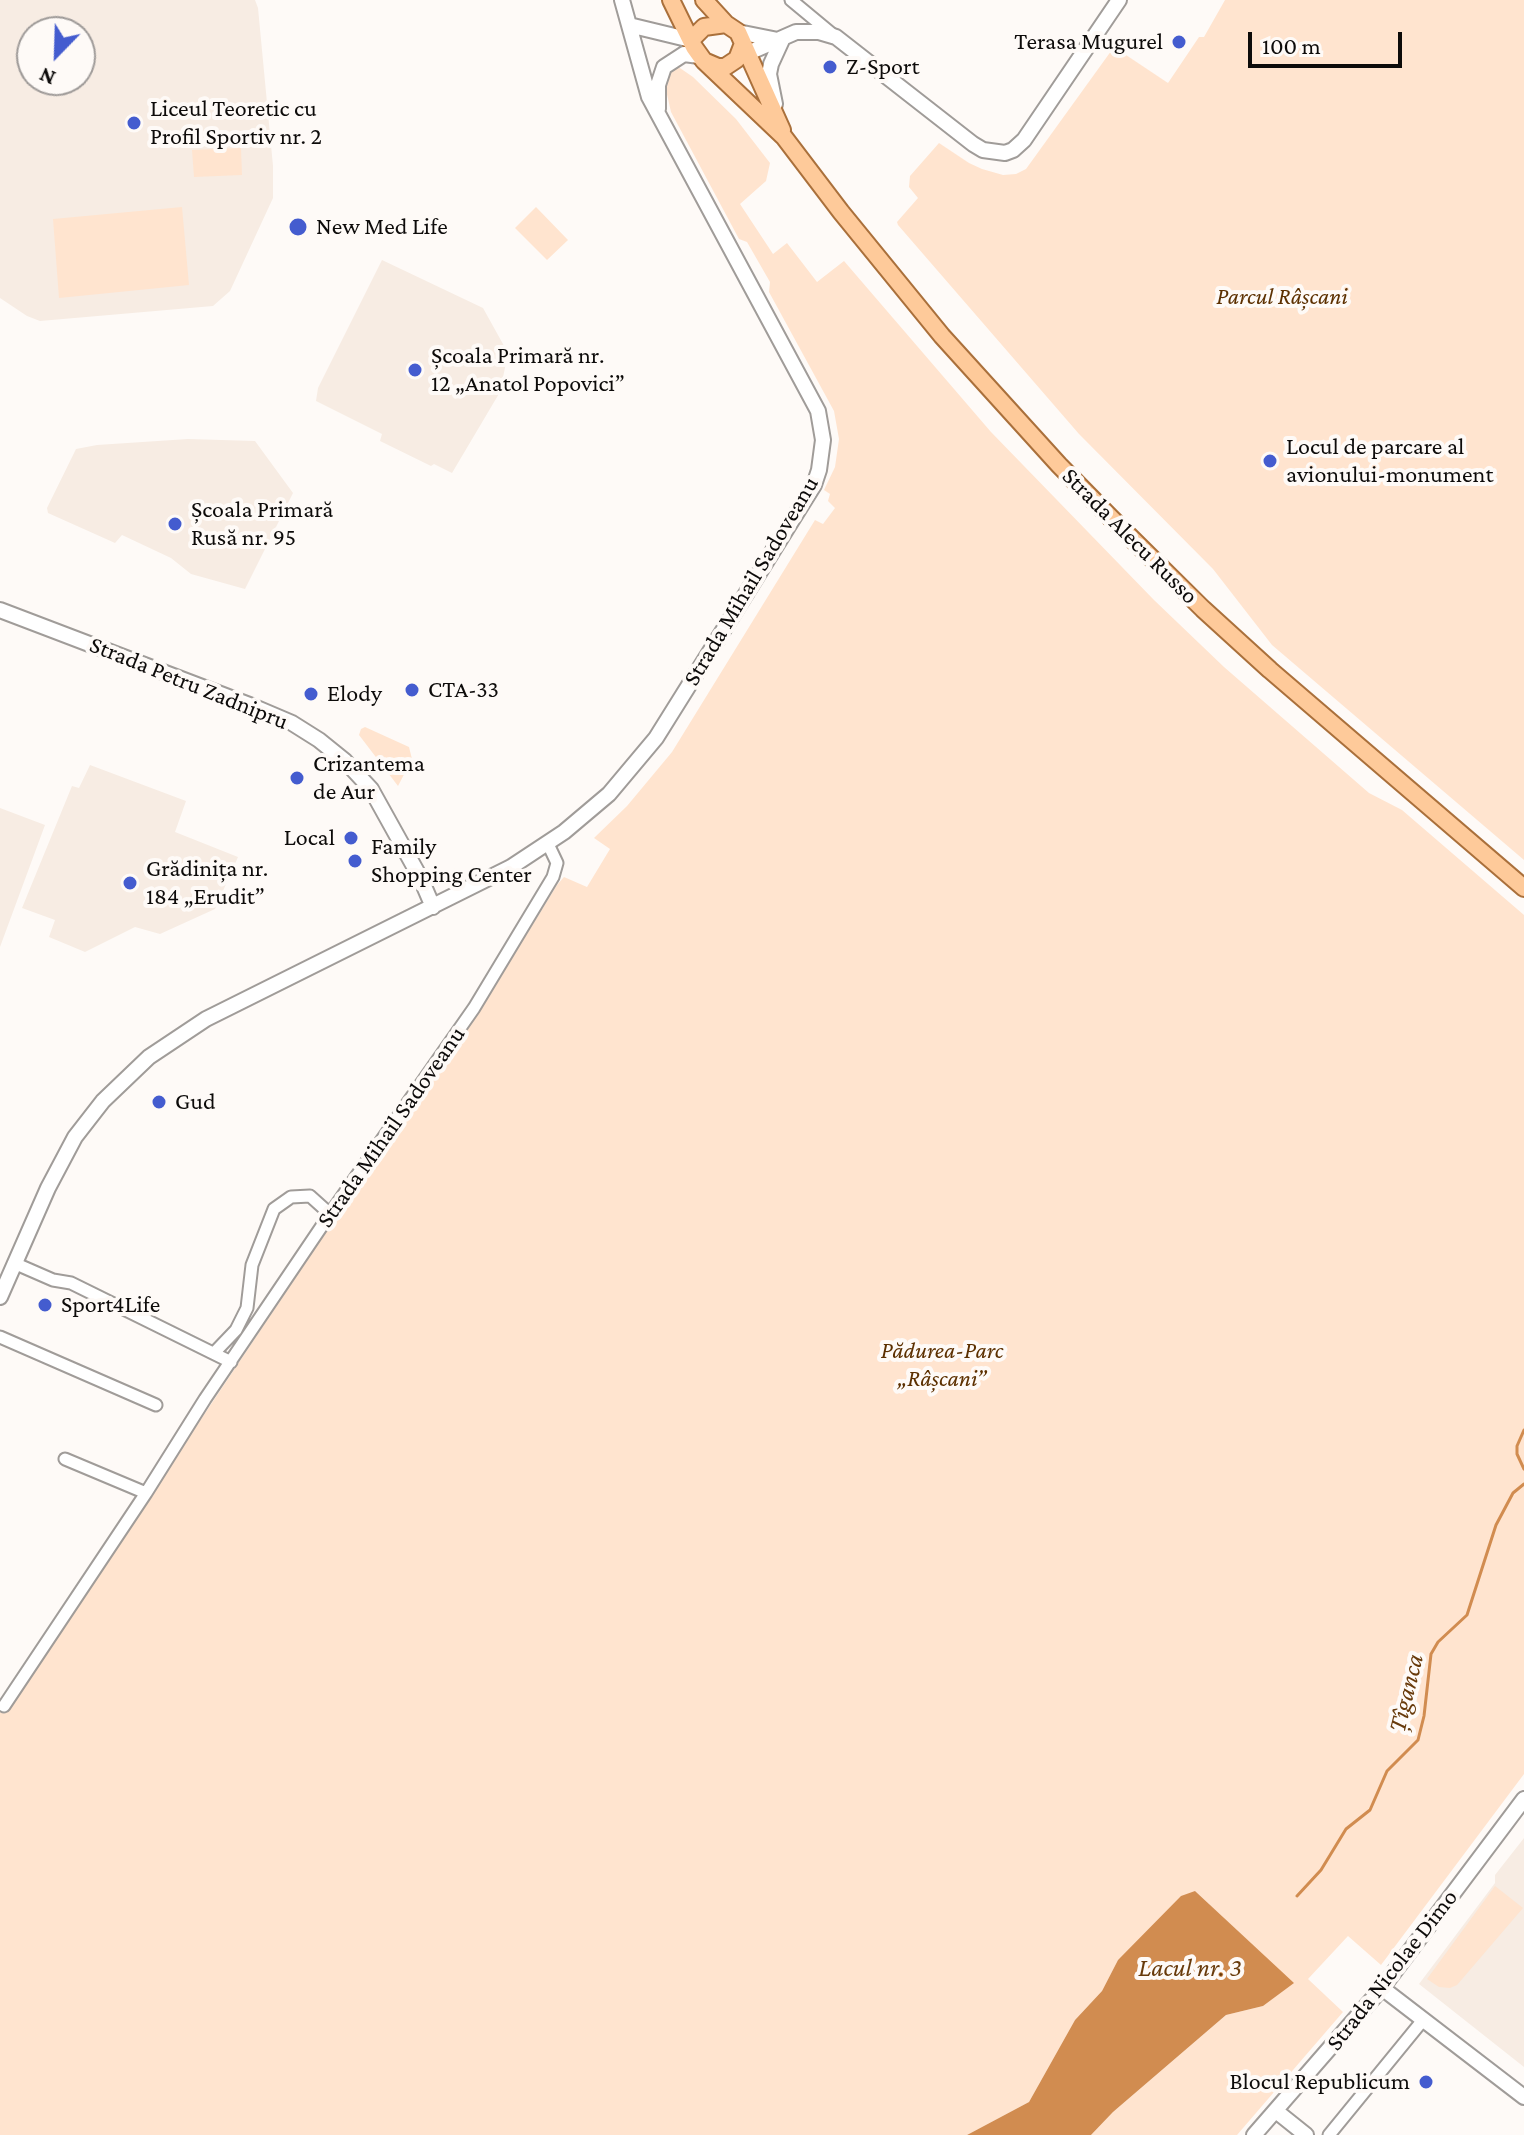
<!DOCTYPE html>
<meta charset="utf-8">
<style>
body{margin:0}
#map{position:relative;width:1524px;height:2135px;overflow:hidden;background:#fefaf7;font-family:"Crimson Pro",serif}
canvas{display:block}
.north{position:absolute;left:16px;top:16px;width:80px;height:80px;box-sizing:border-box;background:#fefaf7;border:2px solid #9e9a98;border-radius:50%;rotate:203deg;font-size:22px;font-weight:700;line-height:32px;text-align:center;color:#0d0b0a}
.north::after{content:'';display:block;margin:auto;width:28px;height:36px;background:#445ccf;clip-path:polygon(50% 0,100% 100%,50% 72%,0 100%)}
.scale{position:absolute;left:1248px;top:32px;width:154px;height:36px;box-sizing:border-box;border:4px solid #0d0b0a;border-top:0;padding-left:10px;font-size:24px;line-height:28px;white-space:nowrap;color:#0d0b0a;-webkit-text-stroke:6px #fefaf7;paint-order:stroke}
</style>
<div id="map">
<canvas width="1524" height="2135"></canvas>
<div class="north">N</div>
<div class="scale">100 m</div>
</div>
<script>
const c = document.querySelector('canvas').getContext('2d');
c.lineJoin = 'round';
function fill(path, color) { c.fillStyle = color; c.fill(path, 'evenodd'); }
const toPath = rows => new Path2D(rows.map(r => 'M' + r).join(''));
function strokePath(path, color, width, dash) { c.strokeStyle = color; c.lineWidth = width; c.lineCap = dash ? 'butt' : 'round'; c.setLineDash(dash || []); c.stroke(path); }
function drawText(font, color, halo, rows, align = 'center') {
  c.font = font + ' "Crimson Pro",serif'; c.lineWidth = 8; c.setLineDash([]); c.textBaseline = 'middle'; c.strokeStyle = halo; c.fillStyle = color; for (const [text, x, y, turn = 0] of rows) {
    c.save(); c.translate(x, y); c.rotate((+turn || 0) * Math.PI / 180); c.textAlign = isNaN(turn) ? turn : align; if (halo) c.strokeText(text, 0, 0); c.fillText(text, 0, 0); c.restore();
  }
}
const built = toPath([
 [0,0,255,0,258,8,273,166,273,198,230,291,213,306,40,321,27,316,0,298],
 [32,32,80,32,80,80,32,80],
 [382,260,483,308,508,353,500,392,452,473,434,464,431,466,380,441,382,434,316,401,318,388],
 [188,439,255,441,293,493,245,589,191,574,171,558,122,535,115,543,48,513,47,508,76,449,97,445],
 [90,765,186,801,175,832,238,857,215,909,160,934,135,927,85,952,49,937,55,920,22,908,72,786,79,788],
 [0,808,45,825,0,947],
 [1524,1838,1524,2067,1419,1984,1495,1883,1495,1875]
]);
const green = toPath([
 [1225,0,1524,0,1524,860,1272,645,1213,569,1079,434,898,225,897,222,918,198,909,187,910,176,939,143,969,163,982,169,1003,175,1016,174,1026,169,1114,47,1168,83,1199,37,1204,37],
 [677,66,693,77,736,119,770,163,766,181,740,204,773,254,787,243,817,282,844,261,991,432,1154,600,1224,667,1369,793,1402,810,1524,915,1524,1774,1381,1965,1348,1936,1308,1979,1343,2012,1237,2135,1091,2135,1113,2112,1226,2015,1263,2006,1293,1983,1195,1891,1118,1960,1102,1991,1075,2020,1029,2102,967,2135,0,2135,0,1707,109,1557,340,1211,483,1005,557,885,564,877,587,887,610,849,594,838,627,806,672,752,815,520,823,524,835,508,828,501,830,494,824,490,835,467,839,439,834,411,769,292,770,282,747,242,739,239,671,112,666,90,671,72],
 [241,148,242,175,194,177,192,150],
 [182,207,189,285,59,298,53,219],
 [536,207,568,240,547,260,515,228],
 [365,727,409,747,412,759,398,786,359,735,361,729],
 [1495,1886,1523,1908,1457,1985,1450,1988,1439,1987,1427,1979]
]);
const water = toPath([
 [1195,1891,1294,1983,1263,2006,1226,2015,1113,2112,1091,2135,967,2135,1029,2102,1075,2020,1102,1991,1118,1960,1181,1896]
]);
const stream = toPath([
 [1524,1430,1517,1446,1517,1454,1524,1469],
 [1297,1896,1321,1870,1346,1829,1370,1810,1387,1771,1418,1740,1424,1716,1431,1654,1438,1642,1467,1615,1496,1525,1513,1493,1524,1484]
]);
const street = toPath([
 [791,0,832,34],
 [14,1263,53,1280,71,1283,231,1362],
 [0,1337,156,1405],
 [214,1353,236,1330,247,1308,252,1265,274,1209,291,1197,310,1196,330,1214],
 [65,1459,146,1493],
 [4,1706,146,1493,205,1399,330,1214,474,1008,553,877,557,863,548,844],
 [1329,2135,1423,2020]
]);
const secondary = toPath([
 [629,25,691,40],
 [738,32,778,40],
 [739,57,796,32,819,32,836,37,973,144,983,150,1005,153,1013,150,1024,140,1119,0],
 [775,104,769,74,771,64,782,40],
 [658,109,658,85,664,67,684,54,699,56],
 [0,610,252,706,292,723,319,740,345,761,371,789,421,879,433,907],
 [0,1297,48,1188,75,1137,103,1101,149,1057,206,1019,511,867,564,832,609,794,656,738,814,485,819,470,823,440,818,411,649,97,622,0],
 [1382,1988,1524,2097],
 [1276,2111,1306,2135],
 [1254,2135,1382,1988,1524,1799]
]);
const primary = toPath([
 [671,0,694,47,704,61,718,67,725,67,737,59,742,46],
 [704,0,726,24,738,32,782,130],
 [691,40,704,27,726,24],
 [704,61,784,137,841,212,942,336,1059,465,1111,518,1203,609,1270,670,1524,888]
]);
const markers = [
 [1179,42,8,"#445ccf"],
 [830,67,8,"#445ccf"],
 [134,123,8,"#445ccf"],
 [298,227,10,"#445ccf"],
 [415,370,8,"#445ccf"],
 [1270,461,8,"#445ccf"],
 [175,524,8,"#445ccf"],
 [412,690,8,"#445ccf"],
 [311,694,8,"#445ccf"],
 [297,778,8,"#445ccf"],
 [351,838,8,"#445ccf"],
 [355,861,8,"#445ccf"],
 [130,883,8,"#445ccf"],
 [159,1102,8,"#445ccf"],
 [45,1305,8,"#445ccf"],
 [1426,2082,8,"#445ccf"]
];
const poiNames = [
 ["Terasa Mugurel",1163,42,"right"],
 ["Z-Sport",846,67],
 ["Liceul Teoretic cu",150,109],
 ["Profil Sportiv nr. 2",150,137],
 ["New Med Life",316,227],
 ["Școala Primară nr.",431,356],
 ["12 „Anatol Popovici”",431,384],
 ["Locul de parcare al",1286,447],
 ["avionului-monument",1286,475],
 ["Școala Primară",191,510],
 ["Rusă nr. 95",191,538],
 ["CTA-33",428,690],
 ["Elody",327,694],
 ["Crizantema",313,764],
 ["de Aur",313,792],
 ["Local",335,838,"right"],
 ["Family",371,847],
 ["Shopping Center",371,875],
 ["Grădinița nr.",146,869],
 ["184 „Erudit”",146,897],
 ["Gud",175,1102],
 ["Sport4Life",61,1305],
 ["Blocul Republicum",1410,2082,"right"]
];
const parkNames = [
 ["Parcul Râșcani",1282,297],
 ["Pădurea-Parc",942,1351],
 ["„Râșcani”",942,1379]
];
const streetNames = [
 ["Strada Alecu Russo",1130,536,45],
 ["Strada Mihail Sadoveanu",751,581,-59],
 ["Strada Petru Zadnipru",189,683,22],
 ["Strada Mihail Sadoveanu",391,1127,-55],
 ["Strada Nicolae Dimo",1392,1970,-52]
];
const waterNames = [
 ["Țîganca",1406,1693,-76],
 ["Lacul nr. 3",1190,1968]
];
fill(built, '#f7ece3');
fill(green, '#ffe4cf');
fill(water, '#d18c50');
strokePath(stream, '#d18c50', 3);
strokePath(street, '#a09c99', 15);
strokePath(secondary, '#a09c99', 18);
strokePath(primary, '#aa703b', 20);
strokePath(street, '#fff', 11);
strokePath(secondary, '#fff', 14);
strokePath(primary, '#feca9a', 16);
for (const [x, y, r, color] of markers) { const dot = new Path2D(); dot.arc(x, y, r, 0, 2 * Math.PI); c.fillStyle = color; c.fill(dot); strokePath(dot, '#fefaf7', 3); }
drawText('24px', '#0d0b0a', '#fefaf7', poiNames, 'left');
drawText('italic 24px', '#5c3000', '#fefaf7', parkNames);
drawText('24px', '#0d0b0a', '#fefaf7', streetNames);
drawText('italic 26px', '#683a0a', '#fefaf7', waterNames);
</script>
